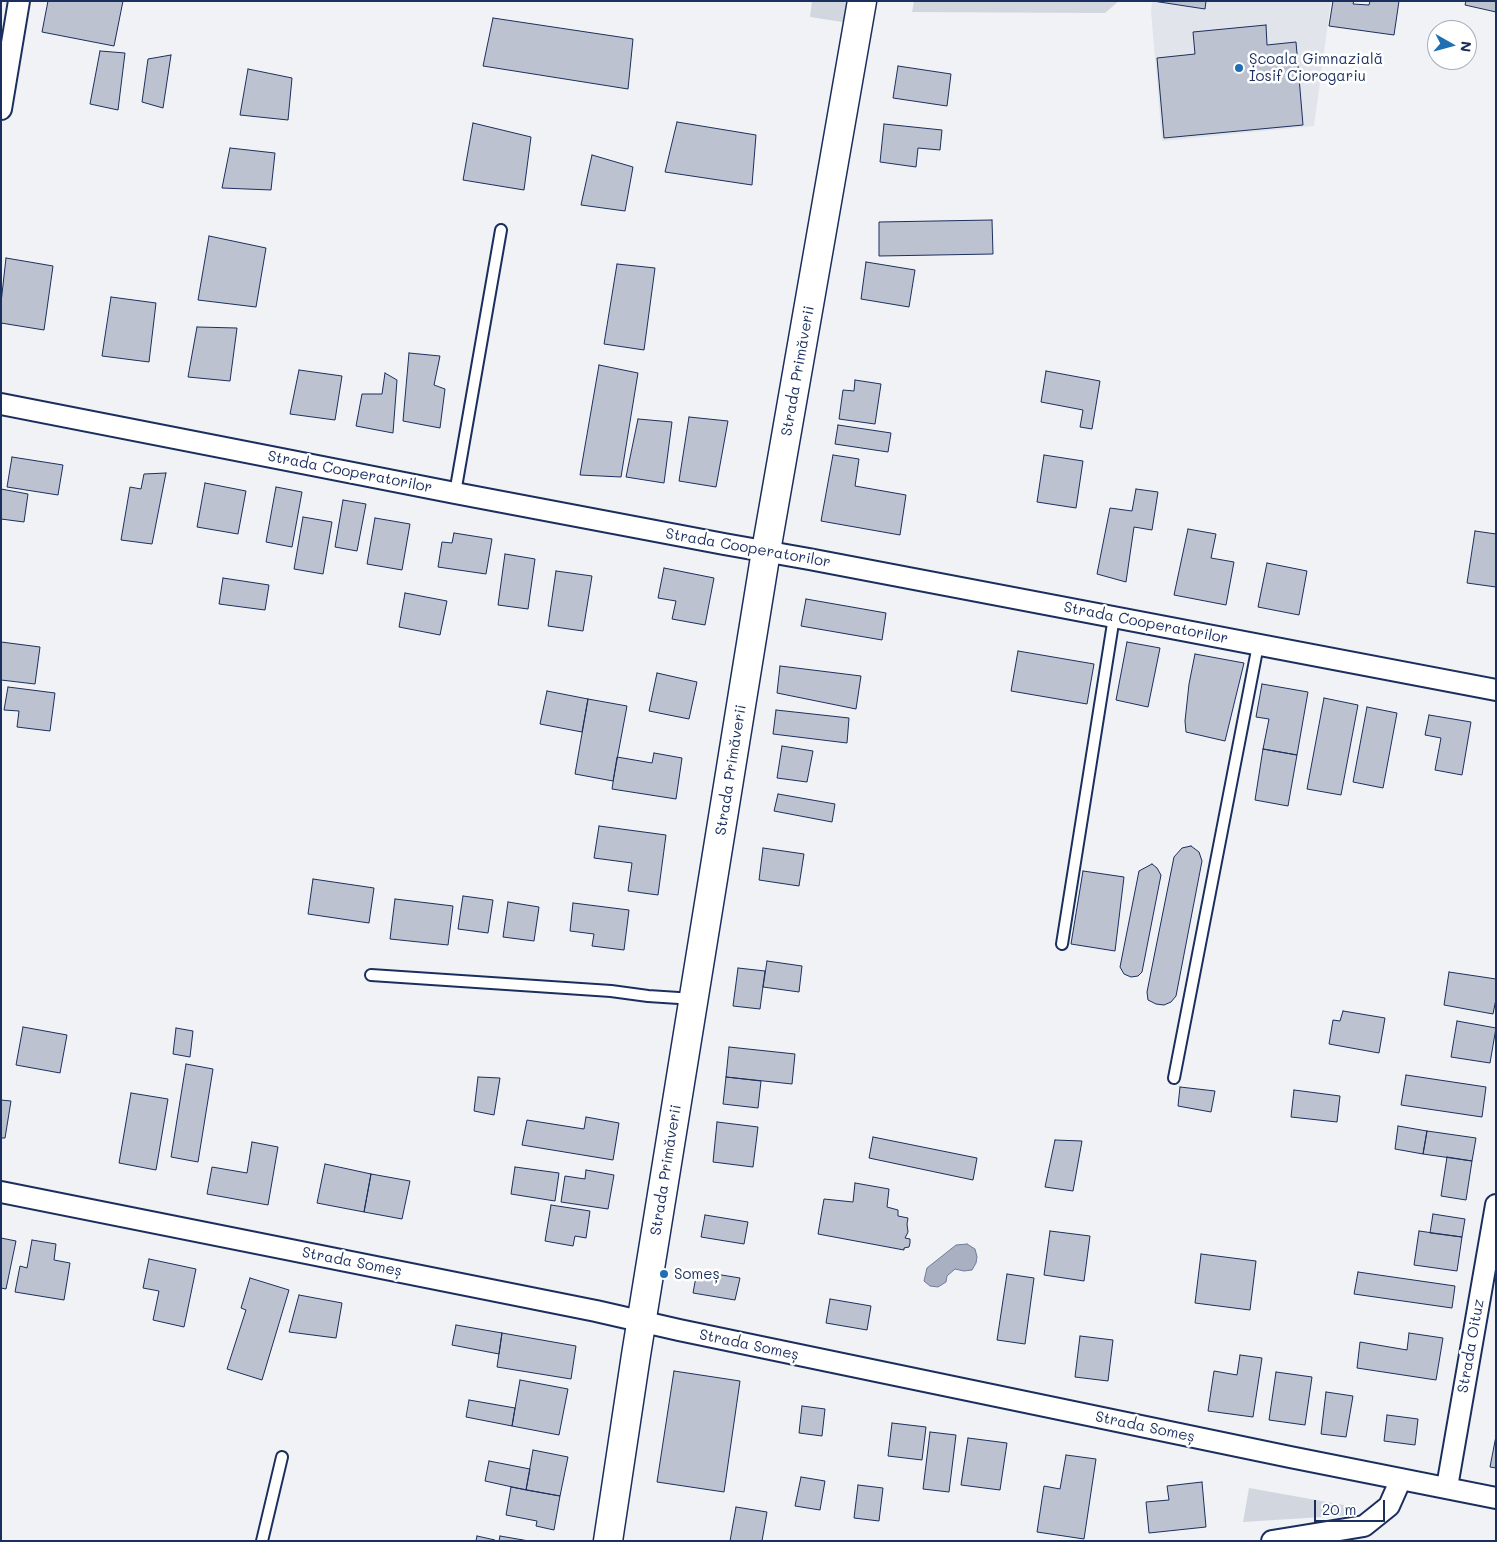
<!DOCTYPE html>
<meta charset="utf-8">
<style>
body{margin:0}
#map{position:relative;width:1497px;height:1542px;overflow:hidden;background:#f1f2f5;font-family:Mali,sans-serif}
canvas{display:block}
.frame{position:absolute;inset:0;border:2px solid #1b2f5e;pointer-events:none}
.north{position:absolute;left:1427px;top:20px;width:50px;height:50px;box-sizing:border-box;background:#fff;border:1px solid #a4acbf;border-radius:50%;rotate:97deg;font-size:14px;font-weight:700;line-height:20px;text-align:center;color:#1b2f5e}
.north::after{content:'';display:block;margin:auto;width:18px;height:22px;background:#1f6fb2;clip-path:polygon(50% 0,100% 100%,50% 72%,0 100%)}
.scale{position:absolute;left:1314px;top:1500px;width:71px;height:22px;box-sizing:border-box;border:2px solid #1b2f5e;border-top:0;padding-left:6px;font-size:15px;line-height:18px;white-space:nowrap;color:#1b2f5e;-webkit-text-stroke:4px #fff;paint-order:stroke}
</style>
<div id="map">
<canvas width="1497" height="1542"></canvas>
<div class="frame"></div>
<div class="north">N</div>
<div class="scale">20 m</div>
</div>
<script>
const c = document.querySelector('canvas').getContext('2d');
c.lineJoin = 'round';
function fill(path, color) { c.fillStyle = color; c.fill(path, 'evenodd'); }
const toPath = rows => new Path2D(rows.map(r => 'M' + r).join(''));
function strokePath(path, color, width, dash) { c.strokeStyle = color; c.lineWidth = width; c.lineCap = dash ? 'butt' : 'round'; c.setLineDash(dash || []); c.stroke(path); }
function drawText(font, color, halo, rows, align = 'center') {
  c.font = font + ' Mali,sans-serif'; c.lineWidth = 5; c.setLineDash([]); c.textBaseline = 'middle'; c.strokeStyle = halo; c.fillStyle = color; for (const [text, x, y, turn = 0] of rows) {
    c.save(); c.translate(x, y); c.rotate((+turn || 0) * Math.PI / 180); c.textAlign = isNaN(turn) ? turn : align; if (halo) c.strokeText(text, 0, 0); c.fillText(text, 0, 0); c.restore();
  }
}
const built = toPath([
 [1152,1,1331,1,1314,126,1162,141,1151,11]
]);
const green = toPath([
 [812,1,853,1,849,23,810,17],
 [914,1,1119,1,1105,13,912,12],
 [1249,1488,1355,1507,1353,1515,1243,1522]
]);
const water = toPath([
 [967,1244,975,1249,977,1257,976,1263,972,1270,964,1271,955,1269,947,1276,946,1282,938,1287,930,1286,924,1281,927,1268,956,1245,967,1244]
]);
const building = toPath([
 [48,1,123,1,114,46,42,32,48,1],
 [1153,1,1206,1,1205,9,1153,1],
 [1333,1,1354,1,1353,4,1369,5,1370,1,1399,1,1394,35,1329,26,1333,1],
 [1466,1,1496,1,1496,12,1465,5,1466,1],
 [493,18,633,39,628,89,483,66,493,18],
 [1266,25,1267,45,1296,42,1303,125,1164,138,1157,58,1195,54,1193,32,1266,25],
 [100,51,125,53,118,110,90,104,100,51],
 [171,55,163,108,142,102,148,59,171,55],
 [898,66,951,74,947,106,893,98,898,66],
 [248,69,292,78,288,120,240,115,248,69],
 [677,122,756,135,752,185,665,172,677,122],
 [473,123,531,137,524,190,463,180,473,123],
 [884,124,942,130,940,150,918,148,916,167,880,162,884,124],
 [230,148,275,153,271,190,222,188,230,148],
 [592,155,633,167,625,211,581,205,592,155],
 [992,220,993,254,879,256,879,222,992,220],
 [209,236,266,248,256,307,198,300,209,236],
 [6,258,53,266,44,330,1,323,1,303,6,258],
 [866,262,915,270,909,307,861,299,866,262],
 [617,264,655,268,644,350,604,344,617,264],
 [111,297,156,303,149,362,102,356,111,297],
 [197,327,237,328,230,381,188,377,197,327],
 [409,353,440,356,434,385,445,389,440,428,403,421,409,353],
 [599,365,638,373,621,477,580,475,599,365],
 [299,370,342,376,335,420,290,414,299,370],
 [1046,371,1100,381,1092,429,1080,427,1083,410,1041,402,1046,371],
 [385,373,397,380,393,433,356,426,362,394,382,394,385,373],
 [855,380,881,384,875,424,839,419,843,390,854,391,855,380],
 [689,417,728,421,716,487,679,481,689,417],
 [638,419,672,422,664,483,626,477,638,419],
 [838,425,891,433,888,452,835,444,838,425],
 [833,455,859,459,855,486,906,495,900,535,821,521,833,455],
 [1044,455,1083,461,1076,508,1037,502,1044,455],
 [12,457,63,465,58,495,7,487,12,457],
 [166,473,152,544,121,540,130,487,141,489,144,474,166,473],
 [205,483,246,491,238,534,197,527,205,483],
 [276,487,302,492,292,547,266,542,276,487],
 [1,489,28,494,24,522,1,519,1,489],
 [1136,489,1158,492,1152,530,1134,527,1126,582,1097,574,1110,508,1132,511,1136,489],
 [343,500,366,504,357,551,335,547,343,500],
 [303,517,332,522,323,574,294,569,303,517],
 [375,518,410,524,402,570,367,564,375,518],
 [1188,529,1216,534,1211,558,1234,562,1226,605,1174,595,1188,529],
 [1475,531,1496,534,1496,587,1467,583,1475,531],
 [454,533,492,539,486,574,438,567,442,542,452,543,454,533],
 [505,554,535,559,528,609,498,605,505,554],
 [1267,563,1307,571,1299,615,1258,607,1267,563],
 [664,568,714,578,705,625,672,619,676,601,658,598,664,568],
 [556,571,592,576,583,631,548,626,556,571],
 [223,578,269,585,265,610,219,604,223,578],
 [405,593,447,601,440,635,399,627,405,593],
 [806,599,886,613,882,640,801,626,806,599],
 [1,642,40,647,35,684,1,680,1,642],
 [1127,642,1160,648,1148,707,1116,700,1127,642],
 [1018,651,1094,664,1087,704,1011,691,1018,651],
 [1195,654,1244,663,1225,741,1186,732,1185,721,1189,684,1195,654],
 [780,666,861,676,856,709,777,693,780,666],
 [657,673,697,682,689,719,649,711,657,673],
 [1262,684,1308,692,1297,755,1263,749,1269,719,1256,717,1262,684],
 [8,687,55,693,50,731,17,727,19,711,4,710,8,687],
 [547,691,588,699,582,732,540,724,547,691],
 [1324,698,1358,705,1341,795,1307,789,1324,698],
 [588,699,627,706,613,781,575,774,588,699],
 [1367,707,1397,713,1383,788,1353,782,1367,707],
 [776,710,849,718,847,743,773,734,776,710],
 [1429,715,1471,722,1462,775,1435,770,1441,738,1425,735,1429,715],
 [782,746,813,751,807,782,777,778,782,746],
 [1263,749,1297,755,1288,806,1255,800,1263,749],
 [654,753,682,758,676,799,612,789,617,757,652,763,654,753],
 [778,794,835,804,832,822,774,811,778,794],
 [599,826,666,835,658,895,628,891,632,863,594,858,599,826],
 [1191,846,1199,852,1202,861,1176,996,1171,1002,1164,1005,1156,1004,1148,1000,1147,992,1174,857,1182,848,1191,846],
 [763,848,804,854,799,886,759,880,763,848],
 [1152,864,1157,868,1161,875,1142,972,1138,976,1131,977,1124,974,1120,967,1139,871,1152,864],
 [1083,871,1124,877,1115,951,1071,944,1083,871],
 [313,879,374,888,369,923,308,914,313,879],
 [463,896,493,900,488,933,458,929,463,896],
 [395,899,453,906,448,945,390,939,395,899],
 [508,902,539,907,534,941,503,937,508,902],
 [573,903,629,910,624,950,592,946,594,934,570,931,573,903],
 [767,961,802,966,799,992,763,987,767,961],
 [738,968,765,971,760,1009,733,1006,738,968],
 [1449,972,1496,979,1496,999,1493,1014,1444,1005,1449,972],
 [1343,1011,1385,1018,1379,1053,1329,1044,1333,1020,1340,1021,1343,1011],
 [1457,1021,1496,1028,1490,1063,1451,1057,1457,1021],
 [23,1027,67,1035,60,1073,16,1065,23,1027],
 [176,1028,193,1031,190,1057,173,1054,176,1028],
 [729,1047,795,1054,792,1084,726,1077,729,1047],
 [186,1064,213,1069,198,1162,171,1157,186,1064],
 [1406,1075,1486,1087,1482,1117,1401,1105,1406,1075],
 [478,1077,500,1078,494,1115,474,1111,478,1077],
 [726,1077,761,1081,758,1108,723,1104,726,1077],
 [1180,1087,1215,1091,1211,1112,1178,1106,1180,1087],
 [1294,1090,1340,1096,1337,1122,1291,1117,1294,1090],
 [131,1093,168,1099,156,1170,119,1163,131,1093],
 [1,1100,11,1101,5,1138,1,1138,1,1100],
 [586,1117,619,1123,613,1160,522,1145,527,1120,584,1129,586,1117],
 [717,1122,758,1127,753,1167,713,1162,717,1122],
 [1398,1126,1427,1131,1423,1154,1395,1149,1398,1126],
 [1427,1131,1476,1138,1472,1161,1423,1154,1427,1131],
 [873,1137,977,1158,973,1180,869,1158,873,1137],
 [1055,1140,1082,1141,1073,1191,1045,1187,1055,1140],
 [252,1142,278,1147,268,1205,207,1194,212,1167,247,1173,252,1142],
 [1447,1157,1472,1161,1466,1200,1441,1196,1447,1157],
 [325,1164,371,1174,364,1212,317,1203,325,1164],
 [515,1167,559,1173,555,1201,511,1194,515,1167],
 [586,1170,614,1175,608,1209,561,1202,565,1176,585,1179,586,1170],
 [371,1174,410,1181,402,1219,364,1212,371,1174],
 [855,1183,889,1189,887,1207,898,1210,898,1216,908,1218,907,1224,908,1232,905,1238,910,1239,910,1243,909,1247,904,1248,904,1250,818,1234,824,1199,853,1202,855,1183],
 [551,1205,590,1211,586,1238,575,1236,573,1246,545,1241,551,1205],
 [1433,1214,1465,1219,1462,1237,1430,1233,1433,1214],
 [705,1215,748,1222,744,1244,701,1237,705,1215],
 [1050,1231,1090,1236,1084,1281,1044,1275,1050,1231],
 [1419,1231,1462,1237,1457,1271,1414,1265,1419,1231],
 [1,1238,16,1241,6,1289,1,1288,1,1238],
 [32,1240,56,1244,54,1260,70,1263,64,1300,15,1292,20,1266,27,1268,32,1240],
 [1201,1254,1256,1261,1250,1310,1195,1303,1201,1254],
 [149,1259,196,1269,184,1327,153,1320,159,1291,143,1288,149,1259],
 [697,1271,740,1278,735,1300,693,1293,697,1271],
 [1358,1272,1455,1286,1452,1308,1354,1294,1358,1272],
 [1007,1274,1034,1278,1025,1344,997,1340,1007,1274],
 [250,1278,289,1290,262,1380,227,1369,246,1310,241,1308,250,1278],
 [299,1295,342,1303,336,1338,289,1332,299,1295],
 [830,1299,871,1306,867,1330,826,1323,830,1299],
 [456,1325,502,1333,499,1354,452,1345,456,1325],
 [502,1333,576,1346,571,1379,497,1367,502,1333],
 [1409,1333,1443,1338,1436,1380,1357,1368,1360,1342,1407,1350,1409,1333],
 [1080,1336,1113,1340,1108,1381,1075,1377,1080,1336],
 [1240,1355,1262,1358,1253,1417,1208,1411,1214,1371,1237,1375,1240,1355],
 [674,1371,740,1381,724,1492,657,1482,674,1371],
 [1276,1372,1312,1377,1305,1425,1269,1420,1276,1372],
 [520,1380,568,1389,559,1435,512,1426,520,1380],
 [1326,1392,1353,1396,1346,1437,1321,1434,1326,1392],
 [469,1400,515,1408,512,1426,466,1417,469,1400],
 [802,1406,825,1409,822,1436,799,1433,802,1406],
 [1387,1415,1418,1419,1415,1445,1384,1441,1387,1415],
 [892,1423,926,1427,922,1460,888,1456,892,1423],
 [930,1432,956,1435,949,1492,923,1489,930,1432],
 [1496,1436,1496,1468,1490,1467,1496,1436],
 [968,1438,1007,1443,1000,1490,961,1485,968,1438],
 [533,1450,568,1457,560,1496,526,1490,533,1450],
 [1066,1455,1096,1459,1084,1539,1037,1532,1044,1486,1060,1489,1066,1455],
 [489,1461,530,1469,526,1490,485,1481,489,1461],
 [801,1477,825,1481,820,1510,795,1506,801,1477],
 [1202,1482,1206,1527,1149,1533,1146,1502,1169,1500,1167,1486,1202,1482],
 [858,1485,883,1488,879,1521,854,1518,858,1485],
 [511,1487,560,1496,554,1530,536,1526,537,1521,506,1515,511,1487],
 [736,1507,767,1512,762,1541,730,1541,736,1507],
 [477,1536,495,1540,495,1541,476,1541,477,1536],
 [500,1536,529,1541,499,1541,500,1536]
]);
const lane = toPath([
 [455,493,501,230],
 [1062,944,1114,617],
 [371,975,611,991,648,996,694,999],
 [1174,1078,1258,645],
 [262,1541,282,1457]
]);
const street = toPath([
 [1,109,19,1],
 [1,404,455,493,724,544,809,559,1496,690],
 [1,1192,596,1311,679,1330,1290,1457,1496,1498],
 [1447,1487,1496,1205],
 [1272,1541,1364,1526,1389,1506,1401,1479]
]);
const secondary = toPath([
 [608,1541,636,1355,766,551,862,1]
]);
const markers = [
 [1239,68,5,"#1f6fb2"],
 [664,1274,5,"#1f6fb2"]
];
const poiNames = [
 ["Școala Gimnazială",1249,59],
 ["Iosif Ciorogariu",1249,76],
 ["Someș",674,1274]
];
const streetNames = [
 ["Strada Primăverii",798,371,-80],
 ["Strada Cooperatorilor",350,472,11],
 ["Strada Cooperatorilor",748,548,10],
 ["Strada Cooperatorilor",1146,623,11],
 ["Strada Primăverii",731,770,-81],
 ["Strada Primăverii",666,1170,-81],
 ["Strada Someș",352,1262,11],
 ["Strada Someș",749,1345,12],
 ["Strada Oituz",1471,1346,-80],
 ["Strada Someș",1145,1427,12]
];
fill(built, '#e1e4ea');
fill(green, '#d2d6df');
fill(water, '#a8b0c2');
strokePath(water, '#707c9a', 1);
fill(building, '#bcc2d0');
strokePath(building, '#1b2f5e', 1);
strokePath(lane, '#1b2f5e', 14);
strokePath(street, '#1b2f5e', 24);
strokePath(secondary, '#1b2f5e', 31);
strokePath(lane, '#fff', 10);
strokePath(street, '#fff', 20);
strokePath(secondary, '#fff', 28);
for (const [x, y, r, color] of markers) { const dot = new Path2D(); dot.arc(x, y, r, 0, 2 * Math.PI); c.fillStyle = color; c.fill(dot); strokePath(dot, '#fff', 2); }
drawText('15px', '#1b2f5e', '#fff', poiNames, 'left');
drawText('15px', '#1b2f5e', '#fff', streetNames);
</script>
